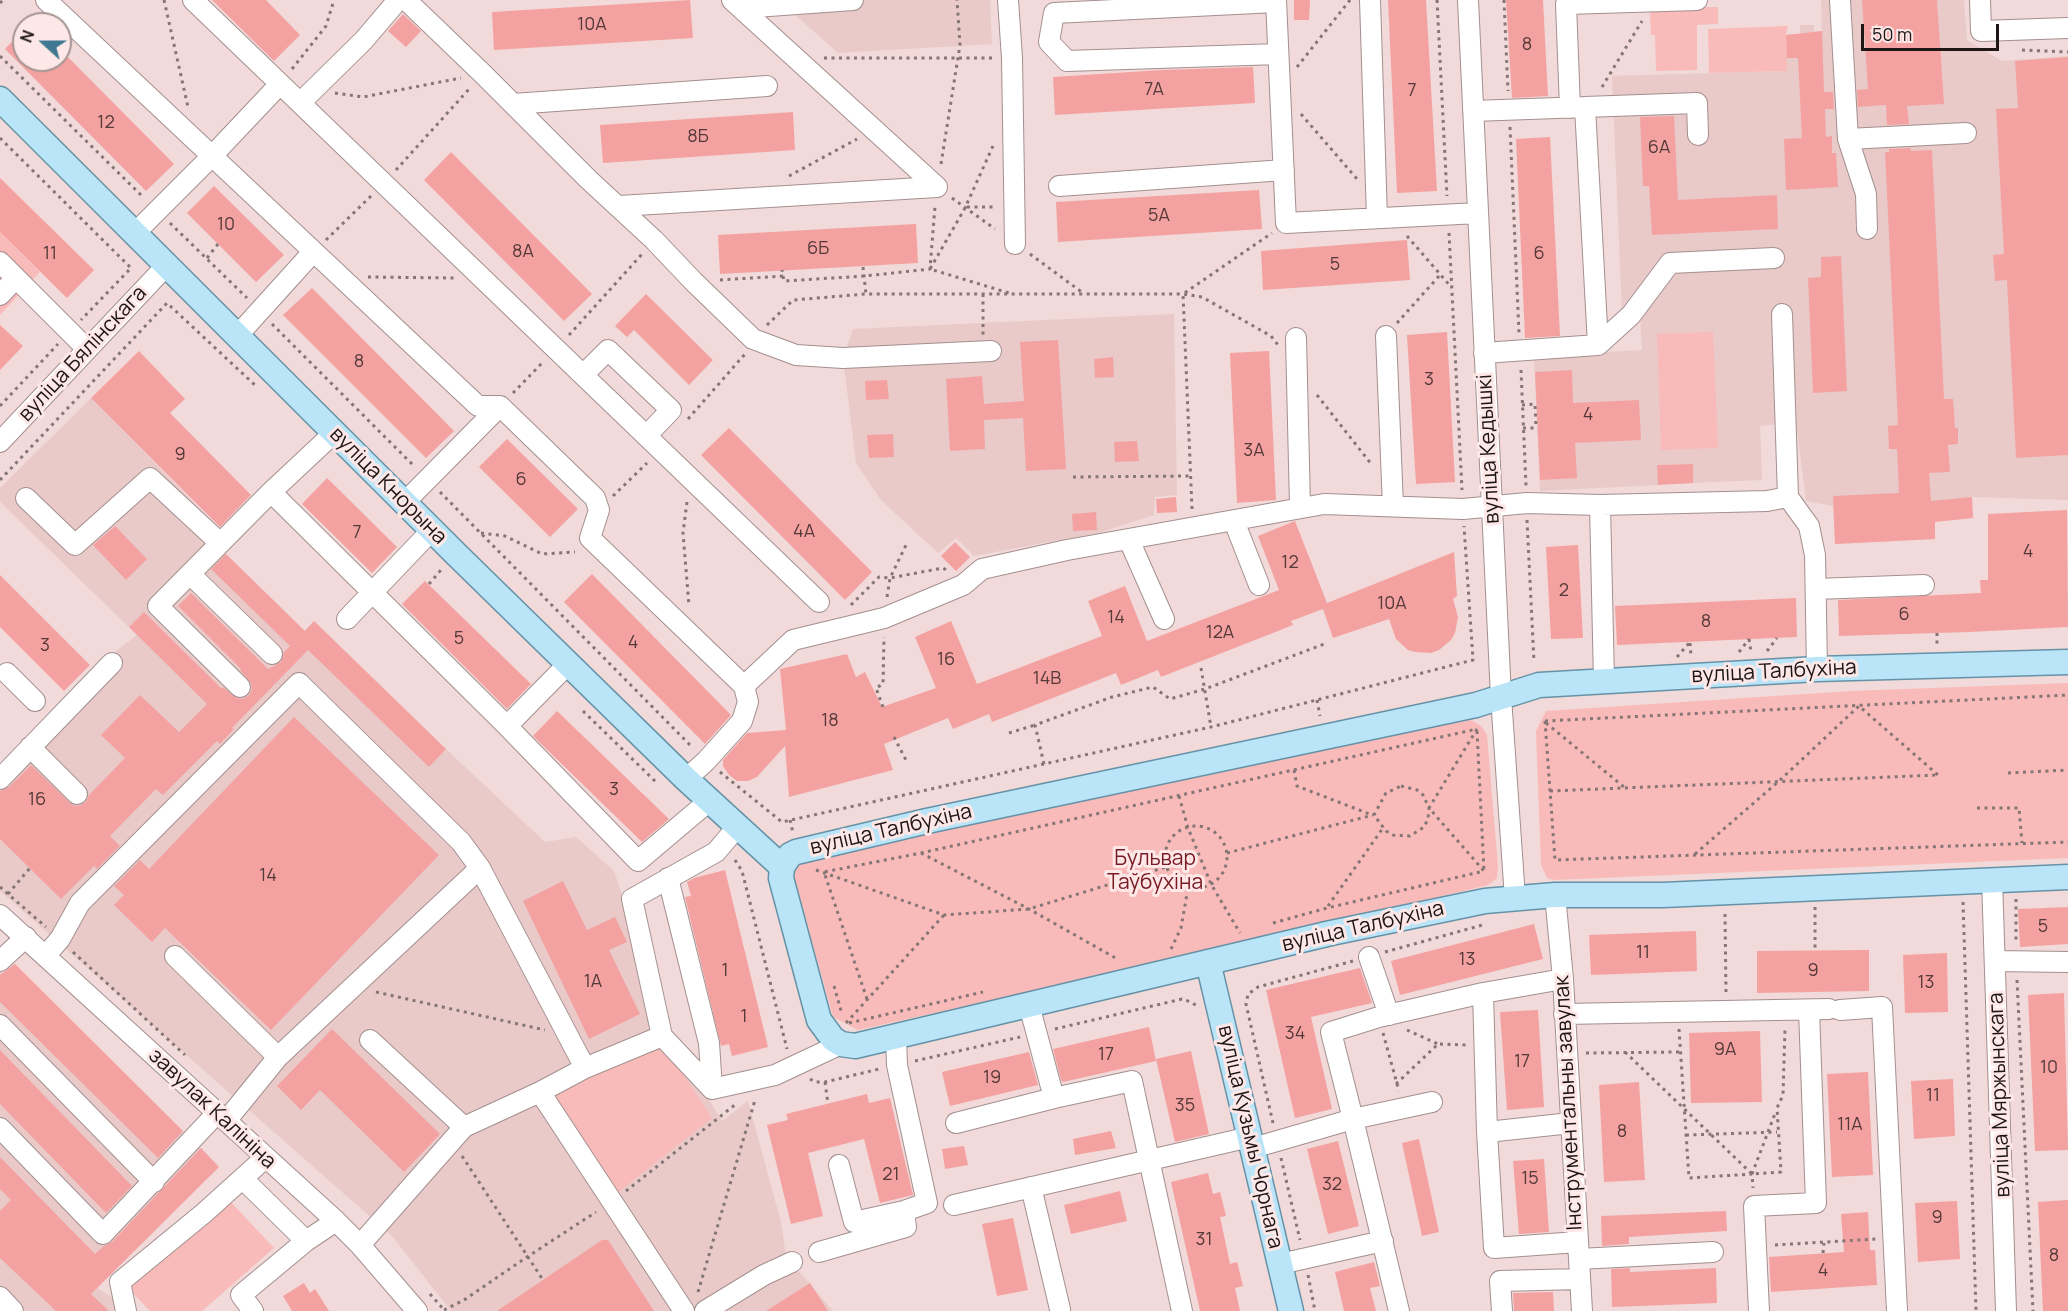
<!DOCTYPE html>
<meta charset="utf-8">
<style>
body{margin:0}
#map{position:relative;width:2068px;height:1311px;overflow:hidden;background:#f1dad9;font-family:Manrope,sans-serif}
canvas{display:block}
.north{position:absolute;left:12px;top:12px;width:60px;height:60px;box-sizing:border-box;background:#fee8e7;border:2px solid #a49493;border-radius:50%;rotate:291deg;font-size:16px;font-weight:700;line-height:24px;text-align:center;color:#1d1615}
.north::after{content:'';display:block;margin:auto;width:21px;height:27px;background:#3e7891;clip-path:polygon(50% 0,100% 100%,50% 72%,0 100%)}
.scale{position:absolute;left:1861px;top:24px;width:138px;height:27px;box-sizing:border-box;border:3px solid #1d1615;border-top:0;padding-left:8px;font-size:18px;line-height:21px;white-space:nowrap;color:#1d1615;-webkit-text-stroke:4px #fee8e7;paint-order:stroke}
</style>
<div id="map">
<canvas width="2068" height="1311"></canvas>
<div class="north">N</div>
<div class="scale">50 m</div>
</div>
<script>
const c = document.querySelector('canvas').getContext('2d');
c.lineJoin = 'round';
function fill(path, color) { c.fillStyle = color; c.fill(path, 'evenodd'); }
const toPath = rows => new Path2D(rows.map(r => 'M' + r).join(''));
function strokePath(path, color, width, dash) { c.strokeStyle = color; c.lineWidth = width; c.lineCap = dash ? 'butt' : 'round'; c.setLineDash(dash || []); c.stroke(path); }
function drawText(font, color, halo, rows, align = 'center') {
  c.font = font + ' Manrope,sans-serif'; c.lineWidth = 6; c.setLineDash([]); c.textBaseline = 'middle'; c.strokeStyle = halo; c.fillStyle = color; for (const [text, x, y, turn = 0] of rows) {
    c.save(); c.translate(x, y); c.rotate((+turn || 0) * Math.PI / 180); c.textAlign = isNaN(turn) ? turn : align; if (halo) c.strokeText(text, 0, 0); c.fillText(text, 0, 0); c.restore();
  }
}
const built = toPath([
 [767,0,990,0,992,44,838,53,784,5],
 [1821,0,1964,0,1967,40,2002,61,2068,56,2068,500,1972,497,1973,518,1935,520,1935,539,1835,544,1833,506,1806,501,1796,422,1760,426,1762,480,1693,483,1692,464,1658,465,1658,485,1540,491,1534,356,1642,350,1640,315,1622,314,1612,76,1786,71,1786,35,1800,34,1800,25,1814,25,1814,32,1822,31],
 [1174,314,1177,495,1155,497,1154,515,1098,533,974,556,956,538,938,553,881,500,856,463,843,358,853,329],
 [91,398,220,529,211,539,304,631,314,621,446,749,545,842,576,837,614,871,671,1038,722,1121,748,1101,781,1222,786,1256,833,1311,451,1311,392,1236,0,891,0,768,117,650,137,635,0,502,0,488],
 [0,950,219,1167,97,1288,135,1311,0,1311]
]);
const green = toPath([
 [1718,7,1718,24,1697,25,1697,70,1656,71,1655,35,1651,35,1650,8],
 [1788,26,1786,35,1787,71,1709,73,1708,29],
 [0,232,40,272,0,315],
 [1713,332,1718,448,1661,450,1657,334],
 [2068,683,2068,858,1554,880,1547,878,1541,865,1536,731,1546,711,1851,691],
 [1471,720,1481,726,1487,735,1498,866,1497,878,1488,885,1210,952,858,1030,833,1017,793,873,807,856,1178,773],
 [641,1042,667,1049,712,1118,615,1195,547,1092],
 [228,1199,274,1248,202,1311,150,1311,128,1288]
]);
const building = toPath([
 [212,0,266,0,300,35,274,61],
 [690,0,693,38,494,50,492,12],
 [1294,0,1310,0,1309,20,1294,20],
 [1388,0,1426,0,1437,191,1397,193],
 [1506,0,1543,0,1548,96,1512,98],
 [1862,0,1937,0,1944,104,1907,106,1909,124,1887,125,1886,105,1858,107,1857,90,1868,89],
 [403,14,421,31,406,47,388,31],
 [24,29,24,60,60,60,60,49,174,164,146,191,5,49],
 [1822,31,1824,92,1833,92,1834,109,1825,109,1826,137,1832,136,1832,153,1836,153,1838,187,1786,190,1784,139,1802,138,1798,58,1787,58,1786,35],
 [2068,57,2068,455,2016,458,2007,280,1995,281,1993,255,2004,254,1996,109,2018,108,2015,61],
 [1253,67,1255,103,1055,115,1053,77,1162,70],
 [793,112,795,150,603,163,600,125],
 [1674,116,1678,200,1777,195,1778,229,1652,235,1649,186,1643,186,1640,117],
 [1550,137,1560,336,1525,338,1516,139],
 [1910,148,1911,151,1932,150,1944,399,1953,399,1955,428,1958,428,1958,444,1948,445,1950,472,1929,473,1931,501,1972,497,1973,518,1935,522,1935,539,1835,544,1833,496,1899,493,1897,449,1889,449,1888,426,1898,425,1885,152,1889,152,1889,149],
 [451,152,592,294,564,321,424,180],
 [0,178,94,270,67,298,0,232],
 [214,186,284,255,256,282,187,213],
 [1259,190,1262,229,1058,242,1056,202],
 [916,224,918,263,720,274,718,235],
 [1407,240,1410,280,1263,290,1261,251],
 [1841,256,1847,391,1813,393,1808,278,1821,277,1821,257],
 [312,288,454,431,426,458,283,315],
 [646,294,713,360,689,385,634,330,627,337,615,326],
 [0,325,23,346,0,370],
 [1447,332,1455,482,1416,484,1407,335],
 [1058,340,1066,469,1026,471,1023,418,984,420,985,449,950,451,946,379,982,376,984,404,1024,401,1020,342],
 [139,351,185,399,170,413,251,495,220,527,91,398],
 [1269,351,1276,500,1237,503,1230,353],
 [1113,357,1114,377,1095,378,1094,359],
 [1572,370,1573,403,1639,400,1641,440,1575,443,1577,478,1540,480,1535,372],
 [887,380,889,399,866,400,865,381],
 [729,428,872,572,845,600,701,455],
 [893,434,894,457,869,458,867,435],
 [507,439,578,509,550,537,479,467],
 [1137,441,1139,461,1115,462,1114,442],
 [1693,464,1693,483,1658,485,1657,465],
 [327,478,397,547,372,573,302,504],
 [1176,497,1177,512,1157,513,1156,499],
 [2067,510,2068,627,1970,632,1839,636,1838,600,1981,593,1980,580,1988,580,1988,514],
 [1096,512,1097,530,1073,531,1072,514],
 [1295,521,1327,603,1454,552,1457,596,1453,599,1458,617,1455,633,1451,640,1439,650,1431,653,1415,652,1408,650,1396,639,1389,619,1333,638,1323,609,1291,621,1293,625,1161,677,1158,670,1121,685,1116,673,992,722,989,714,953,729,948,718,884,744,893,770,789,797,785,746,757,777,748,781,737,781,729,775,723,766,723,760,747,733,786,730,780,669,847,654,856,677,865,672,882,707,936,688,915,637,951,621,977,684,1102,636,1088,601,1125,586,1147,641,1279,590,1258,536],
 [115,526,147,559,126,580,93,545],
 [955,542,970,557,956,571,941,556],
 [1578,545,1583,638,1551,639,1546,547],
 [226,554,305,631,314,621,446,749,429,767,308,650,232,728,234,729,220,744,217,741,163,795,156,789,110,836,120,846,97,869,94,866,61,899,0,839,0,791,9,787,31,765,69,802,74,806,81,805,86,802,89,795,125,758,101,735,140,695,179,732,207,704,129,627,144,612,222,689,223,687,236,698,243,699,249,695,252,689,251,683,240,670,241,669,178,606,191,593,268,669,281,662,284,652,290,646,211,569],
 [592,574,731,715,705,744,564,602],
 [0,575,90,665,64,691,0,627],
 [425,581,531,684,507,709,402,604],
 [1796,598,1797,637,1617,645,1615,606],
 [557,711,669,819,642,842,533,736],
 [294,717,439,855,271,1030,165,928,152,942,114,905,124,895,114,886,140,860,149,869],
 [725,870,768,1047,732,1056,729,1044,721,1046,685,897,691,896,687,882,694,878],
 [563,881,587,930,615,917,627,942,609,950,640,1014,589,1039,523,901],
 [2068,907,2068,944,2020,947,2018,909],
 [1534,924,1543,959,1400,995,1391,961],
 [1696,931,1697,971,1591,975,1589,935],
 [1869,950,1869,991,1757,993,1757,951],
 [1947,953,1948,1012,1905,1013,1903,955],
 [15,964,183,1131,158,1158,0,1002,0,975],
 [1360,968,1372,1003,1311,1017,1332,1109,1295,1118,1266,990],
 [2064,993,2068,1150,2035,1151,2028,995],
 [1538,1010,1544,1107,1507,1110,1500,1012],
 [1149,1027,1156,1061,1063,1082,1061,1080,1053,1049],
 [332,1029,440,1134,404,1172,320,1090,301,1110,277,1086],
 [1760,1031,1762,1102,1691,1103,1689,1033],
 [0,1050,132,1186,106,1213,0,1104],
 [1191,1051,1209,1134,1175,1142,1156,1059],
 [1029,1052,1038,1085,950,1106,942,1072],
 [1868,1072,1873,1175,1832,1177,1827,1074],
 [1953,1079,1955,1136,1914,1139,1911,1081],
 [1639,1082,1645,1180,1604,1182,1599,1085],
 [867,1094,869,1103,890,1098,913,1195,880,1203,864,1139,808,1153,823,1216,791,1224,767,1125,788,1120,786,1114],
 [1111,1131,1116,1148,1075,1155,1073,1139],
 [1419,1139,1439,1232,1422,1236,1402,1143],
 [1338,1141,1359,1226,1328,1234,1307,1149],
 [964,1146,968,1165,945,1169,942,1149],
 [201,1148,219,1167,91,1294,109,1311,56,1311,0,1258,0,1211,11,1200,0,1189,0,1157,95,1254,104,1246,112,1242],
 [1544,1159,1549,1232,1519,1234,1513,1161],
 [1208,1173,1213,1194,1220,1192,1226,1216,1220,1217,1230,1264,1237,1262,1243,1286,1235,1288,1240,1311,1200,1311,1171,1182],
 [1120,1191,1127,1221,1071,1234,1064,1205],
 [2068,1200,2068,1311,2043,1311,2038,1202],
 [1957,1201,1960,1259,1918,1262,1915,1203],
 [1726,1211,1727,1231,1629,1237,1629,1244,1602,1246,1601,1216],
 [1868,1212,1870,1250,1875,1250,1877,1285,1771,1292,1769,1257,1844,1252,1841,1214],
 [1013,1218,1028,1290,997,1296,982,1224],
 [602,1240,608,1240,654,1311,497,1311],
 [1374,1262,1380,1286,1370,1288,1376,1311,1344,1311,1335,1272],
 [1630,1268,1630,1272,1716,1268,1717,1303,1612,1307,1611,1269],
 [304,1283,310,1293,315,1289,329,1311,292,1311,283,1296],
 [810,1283,828,1311,766,1311],
 [1553,1292,1554,1311,1514,1311,1513,1293]
]);
const path = toPath([
 [164,0,188,107],
 [1437,0,1447,196],
 [1504,0,1508,91],
 [0,3,3,0],
 [2022,50,2068,52],
 [0,56,144,198],
 [824,58,995,58],
 [1297,67,1350,0],
 [292,69,326,26,334,0],
 [1602,87,1642,21],
 [335,93,363,97,461,78],
 [1301,114,1357,179],
 [1510,127,1519,333],
 [0,138,131,268,81,320],
 [993,146,965,208,930,269,1009,293],
 [941,164,960,45,957,0],
 [396,170,470,88],
 [789,176,857,139],
 [952,198,995,229],
 [967,207,997,207],
 [170,223,247,298],
 [1449,233,1462,490],
 [1407,236,1452,288],
 [326,240,371,196],
 [1030,254,1083,293],
 [207,258,218,244],
 [863,267,866,294],
 [783,276,784,281,865,276,930,269,935,206],
 [368,277,454,278],
 [720,280,783,276,782,270],
 [983,294,983,335],
 [1397,323,1440,275],
 [272,324,414,466],
 [767,325,793,300,866,294,1183,294,1202,297,1271,336,1278,345],
 [569,335,643,253],
 [1521,370,1526,486],
 [513,393,544,361],
 [1317,395,1372,465],
 [1522,405,1535,404,1536,428],
 [0,406,58,344],
 [688,419,745,354],
 [1523,428,1537,428],
 [1073,477,1191,476],
 [0,480,167,303,257,387],
 [440,492,693,748],
 [613,496,647,463],
 [687,502,683,533,689,606],
 [1192,509,1183,294,1272,233],
 [1527,520,1534,662],
 [481,533,505,536,542,554,575,552],
 [429,584,441,570],
 [887,597,890,578,907,543],
 [851,605,879,577,890,578,943,568,948,571],
 [1937,633,1937,644],
 [1749,639,1751,652],
 [1690,643,1691,656],
 [1767,651,1777,638],
 [1739,652,1749,639],
 [1677,657,1690,642],
 [1201,668,1211,727],
 [1317,700,1320,716],
 [883,707,876,688,883,684,884,637],
 [583,711,656,782],
 [1545,721,1555,860,2068,842],
 [1545,721,2068,695],
 [1546,723,1624,787],
 [1477,729,1429,808,1484,871],
 [1477,731,1484,871],
 [1009,733,1035,725],
 [894,737,907,762],
 [1044,764,1035,725,1112,697,1153,687,1170,699,1205,689,1327,643],
 [1294,770,1297,786,1372,815],
 [720,772,782,822,1211,727,1473,660,1464,526],
 [2008,773,2068,770],
 [1401,786,1417,790,1423,795,1429,808,1428,819,1424,827,1410,836,1393,835,1386,831,1374,815,1386,793,1401,786],
 [1550,791,1938,775],
 [1179,796,1188,828,1211,884,1240,933],
 [1977,808,2019,808,2022,843],
 [790,820,793,833],
 '1165 857a31 31 0 1 1 62 0a31 31 0 1 1-62 0Z',
 [921,853,1029,909,1119,960],
 [1227,853,1373,815],
 [1695,854,1778,782,1859,706,1938,775],
 [735,860,742,871,787,1049],
 [816,870,944,915,1029,909,1166,867],
 [0,887,46,927],
 [8,894,30,868],
 [2016,899,2016,944],
 [1963,902,1976,1311],
 [1328,906,1383,828],
 [1815,907,1815,951],
 [1725,914,1726,994],
 [1273,923,1327,908,1484,871],
 [1171,949,1181,928,1188,888],
 [73,952,185,1055],
 [1385,952,1486,924],
 [2017,980,2033,1311],
 [834,986,842,1014],
 [376,992,545,1030],
 [867,999,824,872,921,853,1477,729],
 [846,1023,944,915],
 [849,1023,983,992],
 [1055,1029,1182,999,1191,1002,1197,1006],
 [1679,1029,1689,1178,1752,1174,1753,1188],
 [1407,1030,1438,1044],
 [1383,1033,1399,1091],
 [1625,1052,1752,1174,1781,1172,1777,1108,1783,1095,1785,1029],
 [1586,1053,1680,1052],
 [915,1061,1020,1037],
 [810,1079,815,1082,825,1082,879,1069],
 [825,1082,828,1104],
 [1396,1084,1438,1044,1466,1045],
 [1273,1123,1246,1004,1248,994,1258,987,1353,961],
 [1686,1135,1777,1132],
 [462,1156,543,1280],
 [1281,1158,1300,1240],
 [1752,1174,1776,1111],
 [626,1191,736,1104],
 [1775,1245,1876,1239],
 [1823,1253,1824,1243],
 [1308,1275,1315,1311],
 [698,1292,755,1100],
 [430,1294,445,1311],
 [444,1310,464,1300,527,1257,596,1212]
]);
const minor = toPath([
 [46,0,478,406,500,406,595,498,599,510,590,538,744,686,748,702,742,721,706,761,686,779],
 [193,0,819,602],
 [406,0,483,74,589,180,654,240,694,282,753,339,796,355,843,358,991,351],
 [732,0,937,187],
 [1008,0,1012,58,1015,244],
 [1276,0,1286,223,1478,213],
 [1370,0,1377,218],
 [1468,0,1501,697,1515,898],
 [1840,0,1848,139,1966,133],
 [1980,0,1981,31,2068,28],
 [1276,2,1054,13,1049,42,1067,61,1278,54],
 [741,8,853,0],
 [301,102,364,40,398,0],
 [513,104,767,86],
 [1570,108,1566,4,1697,0],
 [1473,111,1697,103,1698,135],
 [1848,139,1866,194,1867,229],
 [1059,186,1284,170],
 [619,206,937,187],
 [134,234,211,157,280,84],
 [0,262,87,349],
 [0,295,16,278],
 [1782,314,1788,497],
 [237,336,313,252],
 [1386,336,1393,506],
 [1296,338,1300,507],
 [1598,345,1631,315,1670,263,1774,258],
 [1484,353,1598,345,1585,107],
 [584,374,608,350,671,410,647,435],
 [335,432,271,492,507,726,638,861,709,801],
 [0,442,166,266],
 [26,498,75,545,150,478,220,543],
 [404,503,500,406],
 [1600,505,1604,681],
 [1234,521,1259,585],
 [1129,540,1164,619],
 [190,574,272,654],
 [1816,589,1924,585],
 [347,619,432,530],
 [7,673,35,701],
 [744,686,793,640,884,618,963,585,982,569,1067,550,1324,504,1463,509,1527,503,1600,505,1767,501,1788,497,1809,526,1815,555,1817,669],
 [240,687,158,606,271,492],
 [507,726,569,663],
 [30,747,77,794],
 [0,779,112,663],
 [480,868,585,1068],
 [668,878,709,1043,712,1089],
 [1992,879,2006,1311],
 [1555,895,1563,979,1582,1311],
 [0,915,336,1221,360,1245,417,1311],
 [46,955,60,939,80,903,299,683,461,842,480,868,278,1057,175,956],
 [1369,957,1389,1015],
 [0,961,26,937],
 [1996,961,2068,962],
 [1483,993,1563,979],
 [1029,1005,1054,1098],
 [1840,1010,1882,1007,1897,1311],
 [1564,1014,1829,1009],
 [0,1025,154,1182],
 [662,1036,632,899,716,852,738,826],
 [540,1092,585,1068,662,1036,712,1089,775,1075,841,1044],
 [1432,1102,1353,1119,1331,1032,1379,1017,1483,993,1487,1132,1494,1248,1578,1242],
 [226,1121,278,1057],
 [956,1123,1054,1098,1132,1081,1182,1311],
 [464,1127,540,1092,684,1311],
 [0,1128,103,1234,217,1113],
 [1487,1132,1571,1123],
 [1253,1148,1353,1119,1399,1311],
 [839,1165,854,1222,904,1211],
 [243,1179,306,1241],
 [1031,1187,1060,1309],
 [954,1205,1250,1137],
 [360,1245,464,1127,370,1040],
 [819,1252,906,1227,904,1211,927,1203,897,1065,896,1036],
 [1579,1259,1713,1252],
 [1280,1264,1383,1241],
 [0,1297,13,1311],
 [126,1311,120,1282,204,1213,265,1158],
 [253,1311,241,1295,306,1241,336,1221],
 [705,1311,764,1275,792,1262],
 [1502,1311,1500,1281,1580,1279],
 [1759,1311,1754,1206,1816,1203,1809,1010]
]);
const major = toPath([
 [0,99,457,555,686,779,782,867],
 [2068,662,1817,669,1539,685,1476,705,927,821,796,852,790,855,782,867,781,878,819,1020,833,1039,841,1044,855,1046,1331,933,1485,901,1555,895,1663,895,2068,877],
 [1208,962,1291,1311]
]);
const numberNames = [
 ["10А",592,25],
 ["8",1527,45],
 ["7А",1154,90],
 ["7",1412,91],
 ["12",106,123],
 ["8Б",698,137],
 ["6А",1659,148],
 ["5А",1159,216],
 ["10",226,225],
 ["6Б",818,249],
 ["8А",523,252],
 ["11",50,254],
 ["6",1539,254],
 ["5",1335,265],
 ["8",359,362],
 ["3",1429,380],
 ["4",1588,415],
 ["3А",1254,451],
 ["9",180,455],
 ["6",521,480],
 ["4А",804,532],
 ["7",357,533],
 ["4",2028,552],
 ["12",1290,563],
 ["2",1564,591],
 ["10А",1392,604],
 ["6",1904,615],
 ["14",1116,618],
 ["8",1706,622],
 ["12А",1220,633],
 ["5",459,639],
 ["4",633,643],
 ["3",45,646],
 ["16",946,660],
 ["14В",1047,679],
 ["18",830,721],
 ["3",614,790],
 ["16",37,800],
 ["14",268,876],
 ["5",2043,927],
 ["11",1643,953],
 ["13",1467,960],
 ["1",725,971],
 ["9",1813,971],
 ["1А",593,982],
 ["13",1926,983],
 ["1",744,1017],
 ["34",1295,1034],
 ["9А",1725,1050],
 ["17",1106,1055],
 ["17",1522,1062],
 ["10",2049,1068],
 ["19",992,1078],
 ["11",1933,1096],
 ["35",1185,1106],
 ["11А",1850,1125],
 ["8",1622,1132],
 ["21",891,1175],
 ["15",1530,1179],
 ["32",1332,1185],
 ["9",1937,1218],
 ["31",1204,1240],
 ["8",2054,1256],
 ["4",1823,1271]
];
const streetNames = [
 ["вуліца Бялінскага",83,354,-47],
 ["вуліца Кедышкі",1489,449,-93],
 ["вуліца Кнорына",388,486,45],
 ["вуліца Талбухіна",1774,672,-3],
 ["вуліца Талбухіна",891,830,-13],
 ["вуліца Талбухіна",1363,927,-13],
 ["вуліца Мяржынскага",2000,1095,-92],
 ["Інструментальны завулак",1569,1103,-93],
 ["завулак Калініна",212,1109,43],
 ["вуліца Кузьмы Чорнага",1250,1137,77]
];
const parkNames = [
 ["Бульвар",1155,859],
 ["Таўбухіна",1155,883]
];
fill(built, '#e9cac9');
fill(green, '#f9bbb9');
fill(building, '#f4a2a1');
strokePath(minor, '#a48f8f', 22);
strokePath(major, '#6592a6', 27);
strokePath(path, '#857675', 3, [3, 4.5]);
strokePath(minor, '#fff', 20);
strokePath(major, '#bae5f8', 24);
drawText('18px', '#533938', null, numberNames);
drawText('21px', '#1d1615', '#fee8e7', streetNames);
drawText('21px', '#781a23', '#fee8e7', parkNames);
</script>
